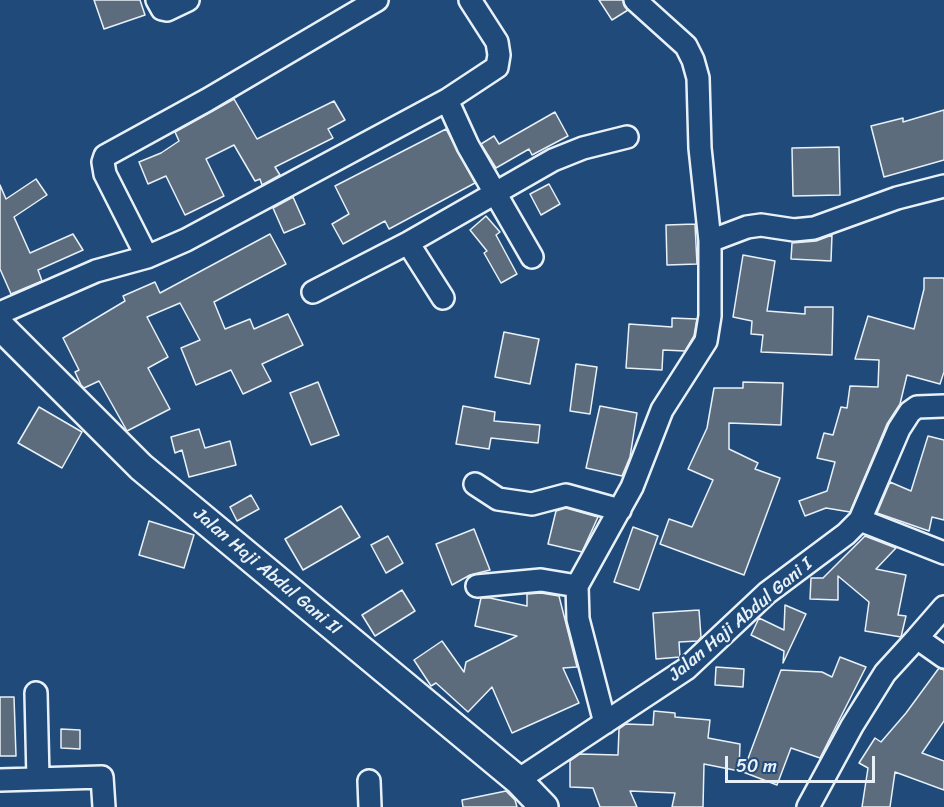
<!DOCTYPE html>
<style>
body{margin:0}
#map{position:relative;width:944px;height:807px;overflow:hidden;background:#1f4a7a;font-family:Sriracha,sans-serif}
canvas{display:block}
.scale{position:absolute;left:725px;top:756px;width:150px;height:27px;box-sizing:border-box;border:3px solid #e8f1f8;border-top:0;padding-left:8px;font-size:18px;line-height:21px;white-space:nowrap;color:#e8f1f8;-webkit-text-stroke:4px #1f4a7a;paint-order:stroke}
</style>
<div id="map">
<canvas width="944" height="807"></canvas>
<div class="scale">50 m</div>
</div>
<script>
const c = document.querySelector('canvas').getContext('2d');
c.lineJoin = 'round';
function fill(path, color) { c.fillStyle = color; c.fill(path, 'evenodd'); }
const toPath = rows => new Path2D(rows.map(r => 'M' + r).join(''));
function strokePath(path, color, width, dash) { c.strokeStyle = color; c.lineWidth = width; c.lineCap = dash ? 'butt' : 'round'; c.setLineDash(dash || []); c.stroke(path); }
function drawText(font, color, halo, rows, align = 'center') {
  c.font = font + ' Sriracha,sans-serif'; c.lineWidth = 5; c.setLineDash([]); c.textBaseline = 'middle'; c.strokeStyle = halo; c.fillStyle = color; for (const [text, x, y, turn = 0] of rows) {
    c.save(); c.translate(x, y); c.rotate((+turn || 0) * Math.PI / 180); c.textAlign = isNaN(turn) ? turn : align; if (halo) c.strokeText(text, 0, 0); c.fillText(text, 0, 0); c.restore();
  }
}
const building = toPath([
 [94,0,140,0,145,15,104,29,94,0],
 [599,0,623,0,628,10,612,20,599,0],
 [234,99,257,139,334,101,345,120,328,129,333,138,275,167,280,175,262,185,260,179,255,181,234,145,206,159,224,196,185,215,166,176,148,184,139,162,161,153,179,141,175,132,234,99],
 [944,110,944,160,884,177,871,126,903,118,903,122,944,110],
 [555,112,568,136,532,155,529,149,496,168,481,144,494,136,499,144,555,112],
 [446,129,475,183,389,229,385,221,343,244,332,224,349,214,335,186,446,129],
 [839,147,840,195,793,196,792,148,839,147],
 [36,179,47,195,14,217,30,253,73,234,83,250,38,270,42,281,11,294,0,269,0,185,6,199,36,179],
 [549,184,560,204,541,215,530,194,549,184],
 [293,197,305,224,284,233,273,208,293,197],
 [486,216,500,232,496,235,517,274,501,283,484,253,487,251,470,230,486,216],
 [695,224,697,264,667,265,666,225,695,224],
 [270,234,286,264,214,302,225,329,250,319,254,329,288,314,303,345,262,364,271,381,243,394,231,370,196,385,181,348,200,340,180,303,147,317,168,357,148,368,170,409,127,431,99,381,84,388,81,385,75,372,79,370,63,338,125,301,123,296,155,282,160,293,270,234],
 [832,235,831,261,791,259,792,243,816,241,832,235],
 [743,255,775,261,767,311,805,314,805,307,833,307,832,355,761,352,763,335,751,334,752,321,733,317,743,255],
 [924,278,944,278,944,372,940,384,907,375,900,404,887,424,850,512,826,508,805,516,799,501,827,491,835,462,817,458,824,433,833,435,841,407,847,408,850,386,878,387,879,360,855,359,868,316,914,329,924,289,924,278],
 [672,318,697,319,694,336,685,351,663,350,662,370,626,368,629,324,672,327,672,318],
 [504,332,539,339,530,384,495,377,504,332],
 [576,364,597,367,590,414,570,411,576,364],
 [318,382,339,435,311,445,290,393,318,382],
 [743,382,783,383,781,425,729,423,729,449,758,463,755,469,780,478,744,575,660,544,669,519,692,527,713,480,688,469,707,428,714,388,743,388,743,382],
 [463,406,495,412,494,421,540,425,538,443,491,438,489,449,456,444,463,406],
 [600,406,637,413,630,457,622,476,586,468,600,406],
 [39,407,82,432,62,468,18,443,39,407],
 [199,429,205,448,230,441,236,465,189,477,182,450,175,453,171,437,199,429],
 [928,436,944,440,944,520,932,517,929,531,877,513,890,482,911,491,928,436],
 [251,495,259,509,237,521,230,507,251,495],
 [341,506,360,537,303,570,285,539,341,506],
 [566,508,598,517,582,552,548,544,556,511,566,508],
 [149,521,194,535,184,568,139,555,149,521],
 [633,527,658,536,639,590,614,582,633,527],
 [474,529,490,570,470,575,452,585,436,544,474,529],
 [388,536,403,563,386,573,371,545,388,536],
 [865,536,896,548,876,569,906,575,898,615,906,616,901,637,865,631,869,602,838,576,838,600,810,599,811,578,823,578,865,536],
 [402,590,415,611,375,636,362,615,402,590],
 [541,593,559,596,577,667,563,668,579,703,512,733,492,687,468,712,436,683,431,686,414,660,442,641,464,672,466,662,517,636,475,626,481,598,490,598,527,606,527,594,541,593],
 [785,605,806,614,783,663,784,651,751,635,759,618,784,630,785,605],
 [699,610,701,637,698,641,679,642,680,657,656,659,653,613,699,610],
 [840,657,866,667,820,758,791,748,777,785,743,772,781,670,822,672,832,677,840,657],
 [716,667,744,669,743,687,715,685,716,667],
 [939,668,944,670,944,721,922,753,944,761,944,790,895,772,890,807,862,807,868,768,859,763,875,738,881,742,906,713,939,668],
 [0,697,14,697,16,756,0,756,0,697],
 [654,711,675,713,675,717,710,720,708,738,740,744,739,771,704,764,703,807,672,807,675,793,630,791,637,807,600,807,593,788,570,787,570,761,580,754,618,755,619,729,626,724,653,725,654,711],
 [61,729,80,730,80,749,61,748,61,729],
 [506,791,515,800,517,807,463,807,462,800,506,791]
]);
const minor = toPath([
 [157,0,162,9,167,10,188,0],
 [447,100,468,146,532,257],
 [710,241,747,227,761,225,794,230,814,228,897,198,944,186],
 [408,243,443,298],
 [147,257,105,174,103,162,105,156,207,100,377,0],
 [313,292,408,243,553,160,583,148,627,137],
 [0,313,96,271,147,257,186,240,447,100,497,67,499,55,497,42,470,0],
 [475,484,498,499,532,504,566,495,620,510],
 [860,520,944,553],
 [477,586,541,580,577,586],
 [944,607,917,638,944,657],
 [36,693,38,779],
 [605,723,578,619,577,586,632,487,662,410,706,341,710,316,710,241,700,148,698,78,693,60,686,46,635,0],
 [0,780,102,777,104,807],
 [518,780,686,669,767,593,846,534,860,520,899,429,910,412,917,407,944,406],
 [369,781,370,807],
 [808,807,852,726,885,673,917,638]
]);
const tertiary = toPath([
 [0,326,141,467,518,780,544,807]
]);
const streetNames = [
 ["Jalan Haji Abdul Gani II",267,572,40],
 ["Jalan Haji Abdul Gani I",741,620,-40]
];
fill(building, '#5d6c7d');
strokePath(building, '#e8f1f8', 1.5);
strokePath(minor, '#e8f1f8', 26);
strokePath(tertiary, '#e8f1f8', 32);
strokePath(minor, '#1f4a7a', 21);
strokePath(tertiary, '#1f4a7a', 27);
drawText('18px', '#e8f1f8', '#1f4a7a', streetNames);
</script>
